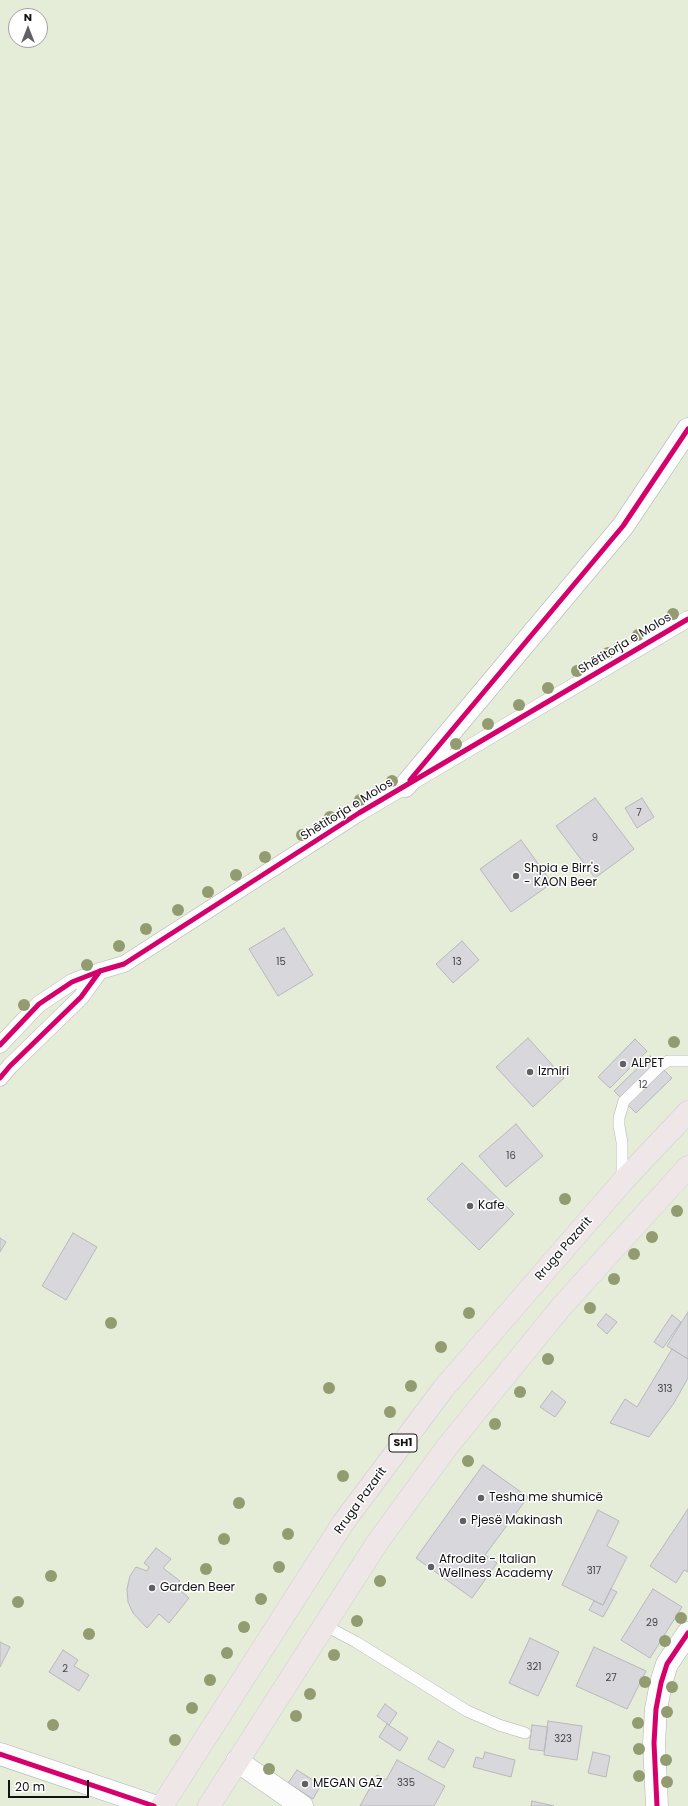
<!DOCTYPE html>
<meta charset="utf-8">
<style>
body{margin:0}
#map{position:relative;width:688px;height:1806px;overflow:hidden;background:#f3f4f9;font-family:Poppins,sans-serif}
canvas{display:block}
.north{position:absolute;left:8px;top:8px;width:40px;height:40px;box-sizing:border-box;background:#fff;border:1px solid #a0a0a2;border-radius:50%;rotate:0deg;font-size:11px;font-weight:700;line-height:16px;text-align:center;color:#121216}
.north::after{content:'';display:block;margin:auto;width:14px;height:18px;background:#616165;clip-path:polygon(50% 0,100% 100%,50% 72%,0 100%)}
.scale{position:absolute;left:8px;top:1780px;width:81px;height:18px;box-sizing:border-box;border:2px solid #121216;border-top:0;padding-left:5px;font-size:12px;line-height:14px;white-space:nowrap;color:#121216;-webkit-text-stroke:3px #fff;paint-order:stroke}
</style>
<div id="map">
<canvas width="688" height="1806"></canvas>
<div class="north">N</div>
<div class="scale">20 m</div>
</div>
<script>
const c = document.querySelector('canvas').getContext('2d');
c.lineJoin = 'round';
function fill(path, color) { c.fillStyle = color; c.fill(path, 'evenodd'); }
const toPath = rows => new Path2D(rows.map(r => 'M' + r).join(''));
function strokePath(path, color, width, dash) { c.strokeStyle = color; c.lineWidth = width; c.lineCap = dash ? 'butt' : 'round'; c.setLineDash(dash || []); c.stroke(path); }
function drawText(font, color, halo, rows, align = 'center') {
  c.font = font + ' Poppins,sans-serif'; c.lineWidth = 3; c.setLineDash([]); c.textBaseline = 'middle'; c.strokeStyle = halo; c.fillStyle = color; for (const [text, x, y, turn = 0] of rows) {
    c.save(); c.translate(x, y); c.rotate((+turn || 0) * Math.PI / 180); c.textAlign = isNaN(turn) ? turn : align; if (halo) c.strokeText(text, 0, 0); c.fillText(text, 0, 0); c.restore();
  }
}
const green = toPath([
 [0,0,688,0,688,1806,0,1806],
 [16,16,40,16,40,40,16,40]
]);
const building = toPath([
 [595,798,634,849,595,878,556,826,595,798],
 [642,798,654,817,637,828,625,808,642,798],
 [521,840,552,883,511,912,480,869,521,840],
 [284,928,313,975,278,996,249,949,284,928],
 [462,941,479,960,453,983,436,964,462,941],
 [528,1038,564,1078,533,1107,496,1067,528,1038],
 [635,1039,647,1051,610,1088,598,1077,635,1039],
 [650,1056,672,1078,636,1113,614,1091,650,1056],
 [516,1124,543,1156,506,1187,479,1156,516,1124],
 [462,1163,514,1214,479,1250,427,1199,462,1163],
 [73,1233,97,1247,66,1300,42,1286,73,1233],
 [0,1238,6,1242,0,1252,0,1238],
 [688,1312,688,1359,667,1346,688,1312],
 [606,1314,617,1322,607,1334,597,1325,606,1314],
 [672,1315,681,1322,663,1348,654,1342,672,1315],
 [672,1349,688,1359,688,1378,674,1403,649,1437,610,1423,625,1399,637,1407,672,1349],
 [552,1391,566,1402,555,1417,540,1407,552,1391],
 [483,1465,528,1497,485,1555,497,1563,472,1598,416,1558,483,1465],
 [688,1509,688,1572,684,1570,676,1583,650,1566,688,1509],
 [598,1510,619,1521,607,1546,627,1557,603,1605,562,1585,598,1510],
 [156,1548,171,1559,163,1568,180,1581,175,1586,189,1598,169,1623,159,1614,147,1628,133,1613,128,1602,127,1589,130,1576,136,1567,147,1571,149,1567,144,1563,156,1548],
 [611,1589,617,1592,603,1617,589,1610,594,1601,603,1605,611,1589],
 [653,1589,682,1607,650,1658,621,1640,653,1589],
 [530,1638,559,1652,538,1696,509,1683,530,1638],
 [0,1642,10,1647,0,1667,0,1642],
 [594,1647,646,1671,627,1709,576,1686,594,1647],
 [63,1650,78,1660,74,1666,89,1675,79,1691,49,1672,63,1650],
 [385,1704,397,1713,389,1725,377,1716,385,1704],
 [548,1721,582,1726,577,1760,544,1755,548,1721],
 [387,1724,408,1738,400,1751,379,1737,387,1724],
 [532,1725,548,1727,544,1751,529,1749,532,1725],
 [438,1741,454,1750,444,1768,428,1759,438,1741],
 [485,1752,515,1760,511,1777,473,1767,476,1757,483,1759,485,1752],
 [593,1752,610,1756,606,1777,588,1773,593,1752],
 [397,1760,445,1786,434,1806,360,1806,377,1775,386,1780,397,1760],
 [297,1770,321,1785,313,1799,288,1783,297,1770],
 [532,1801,554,1806,531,1806,532,1801]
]);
const service = toPath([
 [622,1180,622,1142,619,1126,619,1118,624,1101,660,1066,668,1061,688,1061],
 [324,1625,356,1642,467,1711,499,1725,525,1733]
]);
const pedestrian = toPath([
 [0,1045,39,1004,72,982,100,971,124,964,359,813,688,619],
 [0,1078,10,1066,81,997,99,972]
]);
const minor = toPath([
 [405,786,623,526,688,429],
 [0,1754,154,1806],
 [237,1761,302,1806],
 [657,1806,654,1743,656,1709,661,1683,667,1664,688,1633]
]);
const primary = toPath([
 [162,1806,343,1523,443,1389,623,1181,688,1112],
 [209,1806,377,1543,447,1447,562,1306,688,1167]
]);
const cycleway = toPath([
 [410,780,623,526,688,429],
 [0,1045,39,1004,72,982,100,971,124,964,359,813,688,619],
 [0,1078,10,1066,81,997,100,971],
 [0,1754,154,1806],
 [657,1806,654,1743,656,1709,661,1683,667,1664,688,1633]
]);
const trees = [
 [673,614],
 [638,635],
 [608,653],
 [577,671],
 [548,688],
 [519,705],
 [488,724],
 [456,744],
 [392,781],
 [360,800],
 [330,817],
 [302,835],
 [265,857],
 [236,875],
 [208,892],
 [178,910],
 [146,929],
 [119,946],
 [87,965],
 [24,1005],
 [674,1042],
 [565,1199],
 [677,1211],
 [652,1237],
 [634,1254],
 [614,1279],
 [590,1308],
 [469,1313],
 [111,1323],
 [441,1347],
 [548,1359],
 [411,1386],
 [329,1388],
 [520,1392],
 [390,1412],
 [495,1424],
 [468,1461],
 [343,1476],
 [239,1503],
 [288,1534],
 [224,1539],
 [279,1567],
 [206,1569],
 [51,1576],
 [380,1581],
 [261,1599],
 [18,1602],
 [681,1618],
 [357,1621],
 [244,1627],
 [89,1634],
 [665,1641],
 [227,1653],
 [334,1655],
 [210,1680],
 [645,1682],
 [672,1687],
 [310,1694],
 [192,1708],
 [667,1712],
 [296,1716],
 [638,1723],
 [53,1725],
 [175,1740],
 [639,1749],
 [666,1760],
 [269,1769],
 [639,1776],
 [667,1782]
];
const markers = [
 [516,876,4,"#616165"],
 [623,1064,4,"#616165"],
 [530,1072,4,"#616165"],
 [470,1206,4,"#616165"],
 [481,1498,4,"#616165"],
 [463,1521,4,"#616165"],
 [431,1567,4,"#616165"],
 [152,1588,4,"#616165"],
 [305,1784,4,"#616165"]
];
const numberNames = [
 ["7",639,813],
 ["9",595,838],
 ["15",281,962],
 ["13",457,962],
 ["12",643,1085],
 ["16",511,1156],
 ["313",665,1389],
 ["317",594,1571],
 ["29",652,1623],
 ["321",534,1667],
 ["2",65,1669],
 ["27",611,1678],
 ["323",563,1739],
 ["335",406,1783]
];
const shields = [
 [403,1443,28]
];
const shieldNames = [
 ["SH1",403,1443]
];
const streetNames = [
 ["Shëtitorja e Molos",625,644,-31],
 ["Shëtitorja e Molos",347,810,-32],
 ["Rruga Pazarit",564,1249,-49],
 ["Rruga Pazarit",361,1501,-54]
];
const poiNames = [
 ["Shpia e Birr's",524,869],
 ["- KAON Beer",524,883],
 ["ALPET",631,1064],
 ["Izmiri",538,1072],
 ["Kafe",478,1206],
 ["Tesha me shumicë",489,1498],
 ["Pjesë Makinash",471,1521],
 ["Afrodite - Italian",439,1560],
 ["Wellness Academy",439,1574],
 ["Garden Beer",160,1588],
 ["MEGAN GAZ",313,1784]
];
fill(green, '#e5ecd8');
fill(building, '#d8d8dc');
strokePath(building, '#b8b9bc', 1);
strokePath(service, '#b3b4b8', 12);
strokePath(pedestrian, '#b3b4b8', 17);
strokePath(minor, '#b3b4b8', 23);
strokePath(primary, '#d0d0d3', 23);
strokePath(service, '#fdfdfe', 11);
strokePath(pedestrian, '#fdfdfe', 16);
strokePath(minor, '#fdfdfe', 22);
strokePath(primary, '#efe7e7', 22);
strokePath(cycleway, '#d6006c', 5);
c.fillStyle = '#939c70';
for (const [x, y] of trees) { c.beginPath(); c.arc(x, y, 6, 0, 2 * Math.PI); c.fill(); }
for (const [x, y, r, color] of markers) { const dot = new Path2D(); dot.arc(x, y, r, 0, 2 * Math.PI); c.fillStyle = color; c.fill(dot); strokePath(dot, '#fff', 1.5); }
drawText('10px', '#444448', null, numberNames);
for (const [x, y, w] of shields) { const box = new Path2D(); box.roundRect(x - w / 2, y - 9, w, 18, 3); c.fillStyle = '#fff'; c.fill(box); strokePath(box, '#121216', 1); }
drawText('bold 11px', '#121216', null, shieldNames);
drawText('12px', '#121216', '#fff', streetNames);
drawText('12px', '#121216', '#fff', poiNames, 'left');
</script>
